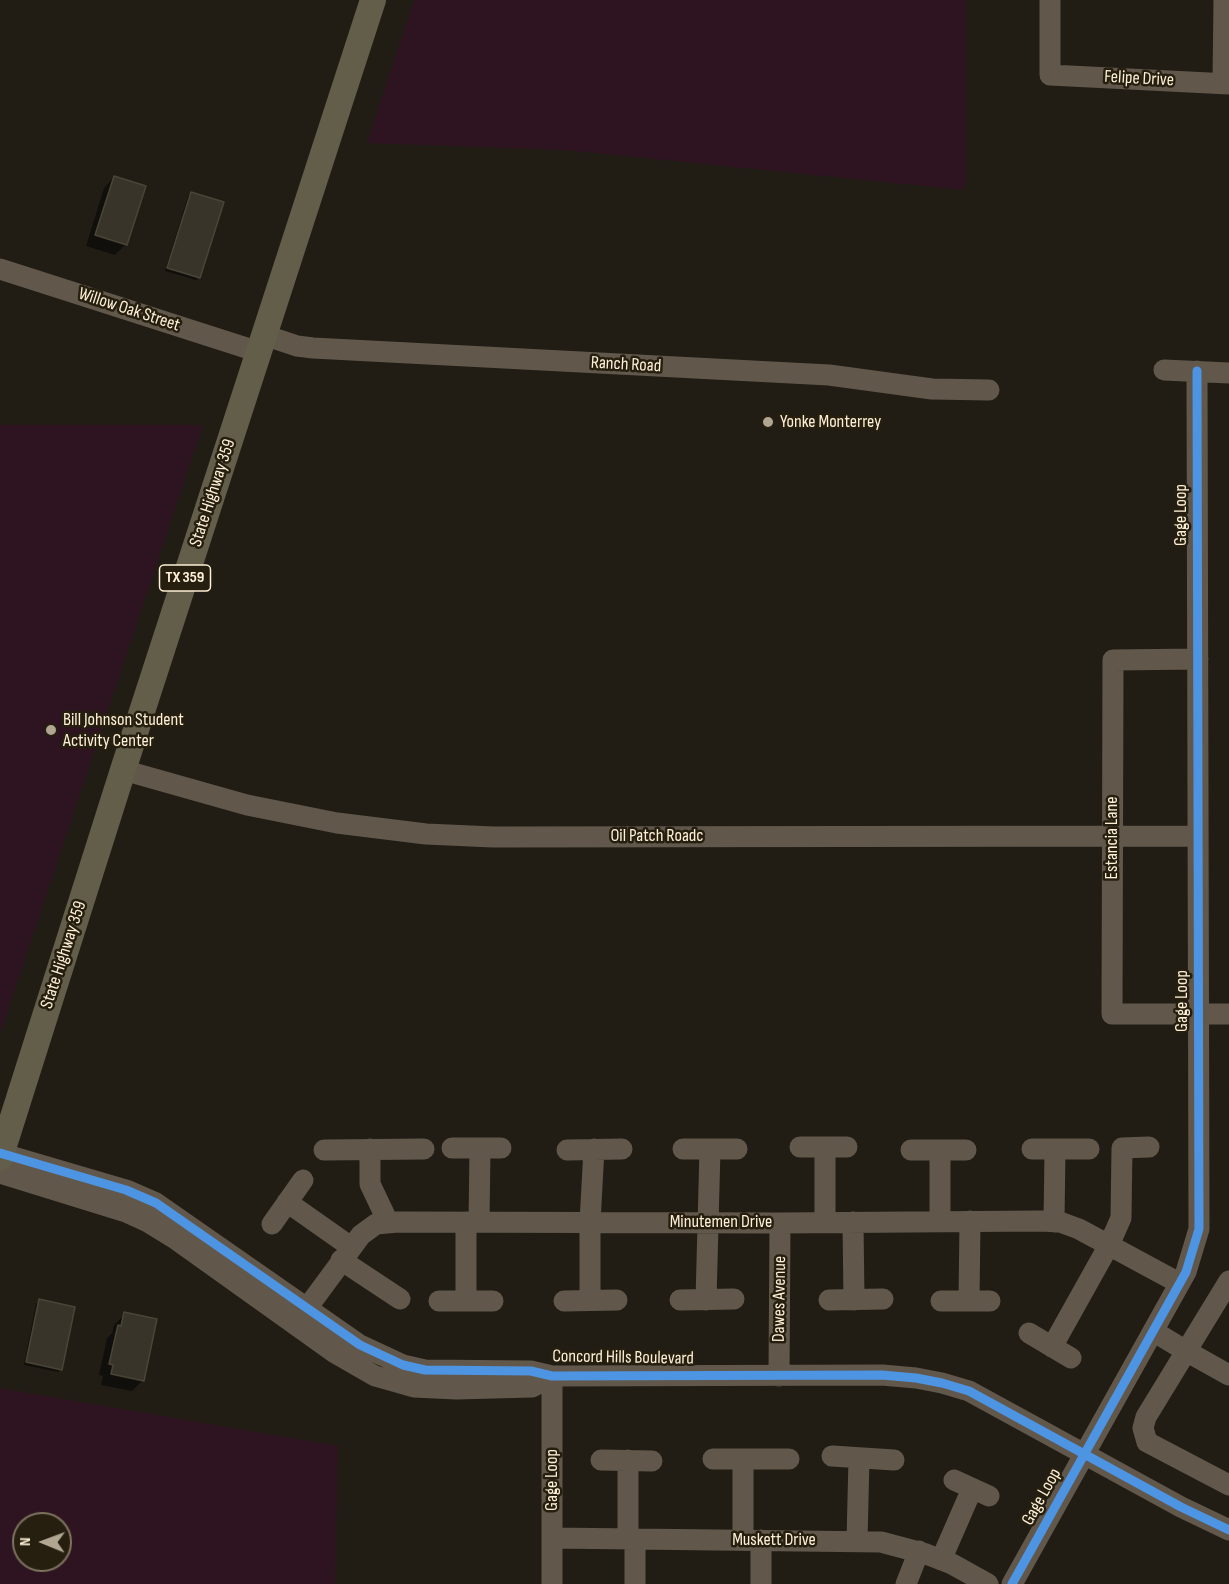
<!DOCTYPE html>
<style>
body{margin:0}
#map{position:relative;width:1229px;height:1584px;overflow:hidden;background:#211d15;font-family:"Sofia Sans Condensed",sans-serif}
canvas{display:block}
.north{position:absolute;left:12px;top:1512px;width:60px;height:60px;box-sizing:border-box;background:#261f10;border:2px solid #7c735f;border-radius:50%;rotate:271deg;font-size:16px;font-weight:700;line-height:24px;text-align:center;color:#fef0d6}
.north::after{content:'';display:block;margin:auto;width:21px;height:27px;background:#b1a692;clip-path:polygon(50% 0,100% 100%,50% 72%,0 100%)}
</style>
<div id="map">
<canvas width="1229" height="1584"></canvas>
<div class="north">N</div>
</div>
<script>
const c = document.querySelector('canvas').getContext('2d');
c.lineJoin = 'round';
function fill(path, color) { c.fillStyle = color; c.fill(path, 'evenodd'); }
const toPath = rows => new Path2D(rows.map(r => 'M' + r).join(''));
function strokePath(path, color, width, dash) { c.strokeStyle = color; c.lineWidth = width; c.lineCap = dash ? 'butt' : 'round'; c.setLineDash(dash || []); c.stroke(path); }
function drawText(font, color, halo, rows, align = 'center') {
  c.font = font + ' "Sofia Sans Condensed",sans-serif'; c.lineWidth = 5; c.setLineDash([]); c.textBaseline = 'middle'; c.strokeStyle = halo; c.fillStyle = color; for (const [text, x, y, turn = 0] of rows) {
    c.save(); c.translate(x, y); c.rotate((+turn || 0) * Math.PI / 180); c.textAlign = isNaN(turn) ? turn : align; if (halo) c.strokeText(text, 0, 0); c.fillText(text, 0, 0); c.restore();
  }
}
const green = toPath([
 [414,0,966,0,967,171,964,190,565,150,367,143],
 [0,425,203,425,0,1034],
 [0,1388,338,1446,335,1584,0,1584],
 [24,1524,60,1524,60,1560,24,1560]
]);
const shadow = toPath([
 [114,177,126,244,115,255,86,246,104,188],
 [191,193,199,277,196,280,165,271,188,196],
 [39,1301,61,1369,58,1372,24,1365,36,1304],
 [125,1314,143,1380,132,1391,101,1385,103,1376,99,1375,107,1338,112,1333,114,1325]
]);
const building = toPath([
 [114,176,146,186,127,245,95,235,114,176],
 [191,192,224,202,200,278,167,268,191,192],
 [39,1299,75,1307,62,1370,26,1362,39,1299],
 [124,1312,157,1319,144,1381,111,1374,113,1365,109,1364,118,1325,121,1326,124,1312]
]);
const minor = toPath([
 [1050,0,1050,75,1229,84],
 [1223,83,1224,0],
 [0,269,259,352],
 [264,335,297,346,313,348,829,375,932,389,989,390],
 [1164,370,1229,373],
 [1198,659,1113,660,1112,1014,1229,1014],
 [123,770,247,805,337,823,426,834,493,837,1198,836],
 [800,1147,847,1147],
 [825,1147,825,1222],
 [452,1148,501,1148],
 [370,1149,370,1184,388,1222],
 [683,1149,737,1149],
 [1032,1149,1089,1149],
 [324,1150,424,1149],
 [567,1150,622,1149],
 [911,1150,966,1150],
 [0,1153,126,1190,156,1203,360,1345,403,1365,425,1370,531,1371,552,1376,882,1375,916,1378,942,1383,969,1391,1181,1507,1229,1530],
 [0,1173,126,1212,148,1222,174,1238,335,1353,375,1376,414,1387,456,1389,532,1387,552,1376],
 [287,1202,351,1247],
 [940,1221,940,1150],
 [479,1222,480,1148],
 [853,1222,854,1300],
 [1054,1222,1055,1149],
 [272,1224,303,1180],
 [341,1260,400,1299],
 [1229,1281,1146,1417,1143,1428,1147,1442,1229,1485],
 [590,1300,590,1222,594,1149],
 [680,1300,734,1299],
 [706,1300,710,1149],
 [829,1300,883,1299],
 [439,1301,493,1301],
 [466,1301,466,1222],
 [564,1301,617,1300],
 [941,1301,990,1301],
 [969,1301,970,1221],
 [296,1323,361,1235,376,1224,398,1222,780,1223,1041,1221,1060,1222,1079,1229,1179,1283],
 [1153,1331,1186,1351,1229,1375],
 [1029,1333,1071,1358],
 [1052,1347,1109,1245,1121,1218,1122,1148,1149,1147],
 [779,1376,780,1223],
 [832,1456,894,1460],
 [713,1459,789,1459],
 [601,1460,652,1461],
 [628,1460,628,1539],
 [954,1480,989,1496],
 [552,1538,881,1542,926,1554,952,1564,988,1584],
 [743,1540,743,1459],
 [857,1541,859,1458],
 [941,1560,972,1489],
 [552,1584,552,1376],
 [635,1584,635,1539],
 [761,1584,761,1540],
 [906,1584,919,1551],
 [1012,1584,1186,1272,1199,1229,1197,371]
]);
const major = toPath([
 [0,1158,123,770,373,0]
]);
const cycleway = toPath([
 [0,1153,126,1190,156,1203,360,1345,403,1365,425,1370,531,1371,552,1376,882,1375,916,1378,942,1383,969,1391,1181,1507,1229,1530],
 [1012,1584,1186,1272,1199,1229,1197,371]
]);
const markers = [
 [768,422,6,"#b1a692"],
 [51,730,6,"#b1a692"]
];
const shields = [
 [185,578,51]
];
const shieldNames = [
 ["TX 359",185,578]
];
const streetNames = [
 ["Felipe Drive",1139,79,3],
 ["Willow Oak Street",129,310,18],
 ["Ranch Road",626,365,3],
 ["State Highway 359",213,493,-72],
 ["Gage Loop",1181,515,-90],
 ["Oil Patch Roadc",657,836],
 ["Estancia Lane",1112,838,-90],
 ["State Highway 359",64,955,-72],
 ["Gage Loop",1182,1001,-90],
 ["Minutemen Drive",721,1222],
 ["Dawes Avenue",780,1299,-89],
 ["Concord Hills Boulevard",623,1358,1],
 ["Gage Loop",552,1480,-90],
 ["Gage Loop",1042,1497,-61],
 ["Muskett Drive",774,1540]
];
const poiNames = [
 ["Yonke Monterrey",780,422],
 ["Bill Johnson Student",63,720],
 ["Activity Center",63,741]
];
fill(green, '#2e1420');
fill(shadow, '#0007');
fill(building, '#38342a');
strokePath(building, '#4a4537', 1.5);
strokePath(minor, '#61584b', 21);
strokePath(major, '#625e49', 26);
strokePath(cycleway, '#4d94e3', 9);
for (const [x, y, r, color] of markers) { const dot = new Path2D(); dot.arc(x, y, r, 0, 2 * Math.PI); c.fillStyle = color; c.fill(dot); strokePath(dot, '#261f10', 2); }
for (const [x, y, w] of shields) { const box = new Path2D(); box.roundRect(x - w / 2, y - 13, w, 26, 4.5); c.fillStyle = '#261f10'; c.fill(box); strokePath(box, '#fef0d6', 1.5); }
drawText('bold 16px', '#fef0d6', null, shieldNames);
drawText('18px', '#fef0d6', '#261f10', streetNames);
drawText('18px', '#fef0d6', '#261f10', poiNames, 'left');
</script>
